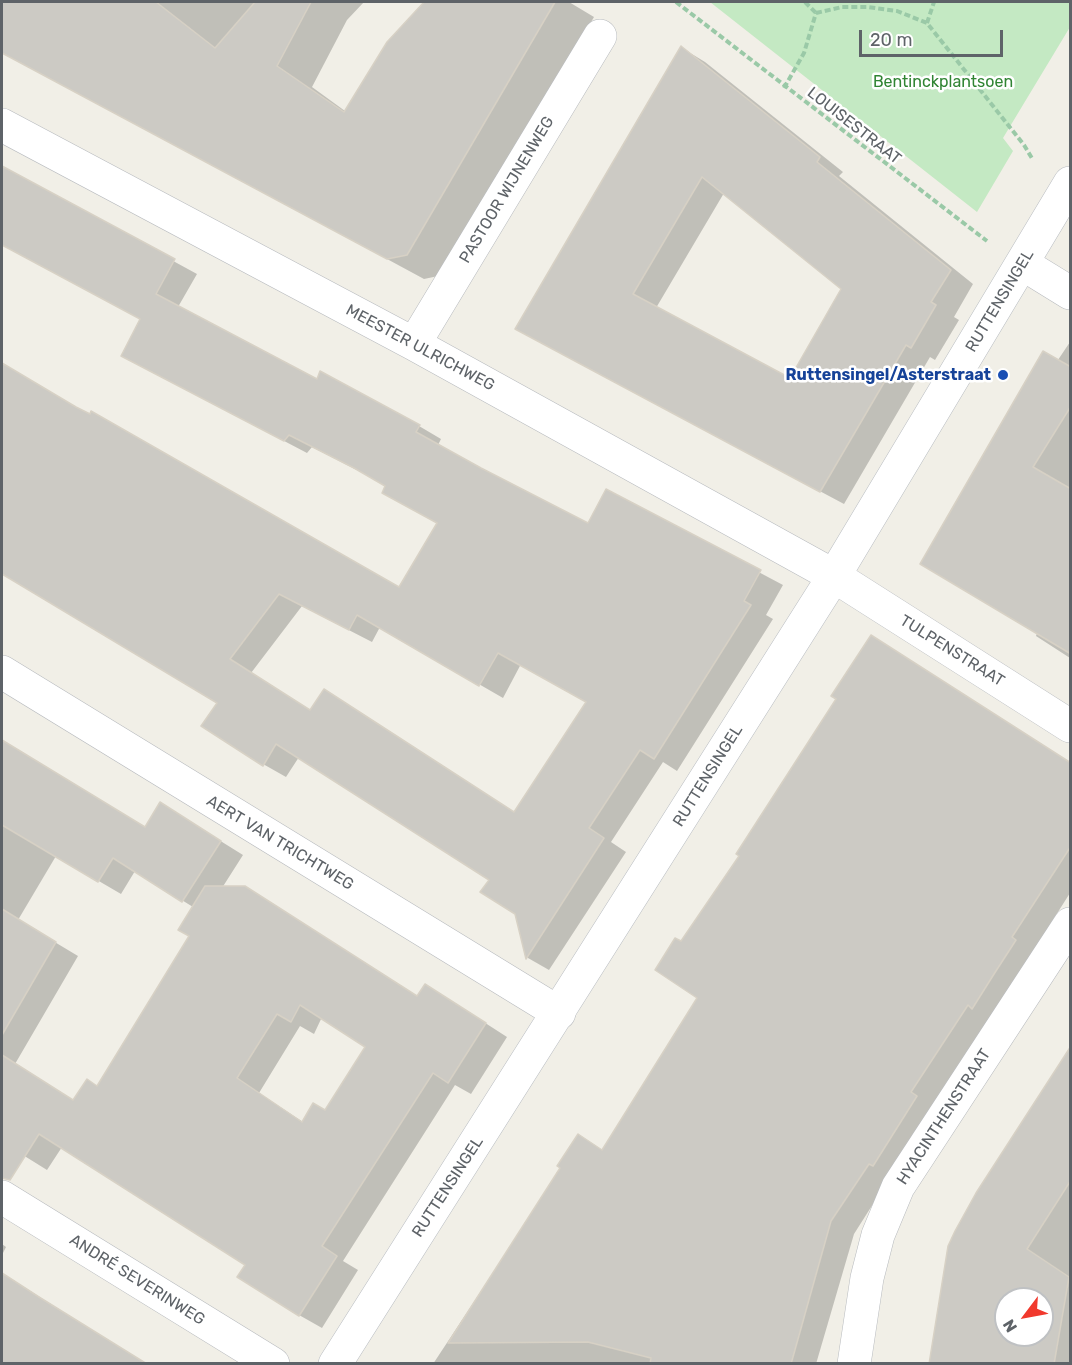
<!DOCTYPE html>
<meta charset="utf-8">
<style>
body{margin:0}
#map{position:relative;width:1072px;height:1365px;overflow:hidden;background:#f1efe7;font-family:Rubik,sans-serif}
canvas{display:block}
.frame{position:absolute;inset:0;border:3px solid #5e6368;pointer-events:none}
.north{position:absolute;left:994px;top:1287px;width:60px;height:60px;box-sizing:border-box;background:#fff;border:2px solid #bfc1c3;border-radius:50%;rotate:238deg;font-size:16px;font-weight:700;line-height:24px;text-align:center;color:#5e6368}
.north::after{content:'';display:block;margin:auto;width:21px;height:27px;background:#f1392d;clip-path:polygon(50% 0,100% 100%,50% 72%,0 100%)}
.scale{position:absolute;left:859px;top:30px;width:144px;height:27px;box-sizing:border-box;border:3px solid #5e6368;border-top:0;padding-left:8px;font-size:18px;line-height:21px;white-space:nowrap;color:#5e6368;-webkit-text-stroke:4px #fff;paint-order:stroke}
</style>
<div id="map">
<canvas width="1072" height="1365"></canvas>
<div class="frame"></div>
<div class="north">N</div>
<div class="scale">20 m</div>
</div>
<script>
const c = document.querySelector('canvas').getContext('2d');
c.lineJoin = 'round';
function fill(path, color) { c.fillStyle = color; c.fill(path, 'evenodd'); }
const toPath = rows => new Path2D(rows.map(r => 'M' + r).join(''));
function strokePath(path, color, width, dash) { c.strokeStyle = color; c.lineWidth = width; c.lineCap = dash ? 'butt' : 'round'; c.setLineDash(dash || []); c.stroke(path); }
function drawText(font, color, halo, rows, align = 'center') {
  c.font = font + ' Rubik,sans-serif'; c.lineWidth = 5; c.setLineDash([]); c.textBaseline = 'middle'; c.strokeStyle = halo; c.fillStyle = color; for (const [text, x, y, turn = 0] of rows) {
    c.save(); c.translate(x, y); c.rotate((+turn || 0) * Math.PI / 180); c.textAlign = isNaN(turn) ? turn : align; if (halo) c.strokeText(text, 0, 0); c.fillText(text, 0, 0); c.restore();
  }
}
const green = toPath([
 [710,2,1070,2,1070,27,1003,138,1013,151,977,212]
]);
const shadow = toPath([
 [8,2,364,2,347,20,312,87,345,111,472,8,476,2,569,2,594,17,443,275,424,279,2,51,2,13],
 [682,48,705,62,843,172,839,176,973,284,954,317,959,320,935,360,930,357,844,504,540,342],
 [724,193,843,289,790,380,656,308],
 [12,173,197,274,178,307,318,381,419,426,441,439,438,445,589,525,606,491,783,585,766,615,773,619,677,771,663,762,611,842,626,852,549,970,528,958,516,914,491,879,299,757,286,777,263,764,219,702,2,571,2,367,399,589,439,523,378,481,312,447,307,453,145,368,142,319,2,245,2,192],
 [302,606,372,642,380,627,503,698,521,664,588,702,515,813,324,691,311,711,251,673],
 [1070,342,1070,658,1036,636,1037,633,922,563],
 [2,742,146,829,182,817,243,855,222,888,418,997,448,999,507,1037,471,1094,455,1085,343,1261,358,1270,322,1328,299,1315,247,1264,62,1147,47,1170,2,1142],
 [56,856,121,894,135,871,193,907,191,936,98,1087,74,1101,15,1064,78,956,18,920],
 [322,1017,367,1046,326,1112,303,1122,259,1093,300,1026,314,1034],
 [1070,764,1070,893,854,1234,816,1364,433,1364,562,1168,578,1136,603,1151,699,997,682,943],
 [1070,1049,1070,1364,931,1364],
 [1006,1299,1042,1299,1042,1335,1006,1335],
 [2,1244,6,1247,2,1255],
 [2,1273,145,1364,12,1364,2,1357]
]);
const building = toPath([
 [2,2,156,2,215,48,255,2,311,2,277,66,344,112,387,42,424,2,555,2,407,255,387,259,2,53,2,2],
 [681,46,820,157,817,162,951,270,931,302,936,305,911,348,906,345,820,492,515,329,681,46],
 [702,177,841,289,790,378,633,294,702,177],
 [2,166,175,259,156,294,317,379,320,371,420,425,416,432,481,468,588,523,606,489,761,570,744,601,751,605,654,759,640,750,589,828,604,838,526,959,515,914,480,892,489,880,276,744,263,766,201,726,217,703,2,574,2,363,76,407,90,414,91,411,399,587,437,523,382,493,385,486,354,468,289,435,284,441,121,356,140,319,2,245,2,166],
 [279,594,349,630,357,615,479,686,498,653,586,702,514,812,324,689,310,710,230,659,279,594],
 [1043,351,1071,367,1071,406,1033,467,1071,489,1071,654,920,564,1043,351],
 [871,635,1071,763,1071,846,1012,937,1016,940,994,974,972,1009,968,1005,911,1092,917,1096,873,1166,869,1164,831,1221,791,1364,650,1364,651,1358,588,1342,448,1343,560,1168,557,1166,578,1134,602,1150,697,998,655,970,675,938,681,941,739,856,736,854,836,699,831,696,871,635],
 [2,740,145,827,160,802,221,841,182,902,113,858,98,882,2,825,2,740],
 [205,886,245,886,417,996,425,984,486,1023,448,1083,433,1073,322,1246,337,1256,299,1316,237,1277,245,1265,39,1134,10,1180,2,1178,2,1055,73,1100,87,1079,97,1086,189,936,178,930,205,886],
 [300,1005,365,1047,325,1110,313,1103,302,1122,237,1078,277,1014,291,1022,300,1005],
 [2,909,56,942,2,1035,2,909],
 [1071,1046,1071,1180,1027,1249,1069,1277,1054,1364,929,1364,948,1246,955,1231,976,1193,1071,1046],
 [1006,1299,1042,1299,1042,1335,1006,1335,1006,1299],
 [2,1273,39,1297,147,1364,2,1364,2,1273]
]);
const path = toPath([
 [676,2,987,241],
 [805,2,816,13],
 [816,13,842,7,867,7,897,11,927,23,1024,145,1033,160],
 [927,23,934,2],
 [784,88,804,53,816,13]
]);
const street = toPath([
 [2,125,414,344,834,576,1070,726],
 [1023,264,1070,293],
 [414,344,600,36],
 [2,672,559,1013],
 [2,1197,273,1364],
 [854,1364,867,1278,878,1235,898,1187,1070,924]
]);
const secondary = toPath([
 [335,1364,834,576,1070,183]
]);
const markers = [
 [1003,375,6,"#1a4fb4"]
];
const parkNames = [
 ["Bentinckplantsoen",943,82]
];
const streetNames = [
 ["LOUISESTRAAT",854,126,38],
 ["PASTOOR WIJNENWEG",507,190,-59],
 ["RUTTENSINGEL",1000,301,-59],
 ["MEESTER ULRICHWEG",420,348,28],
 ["TULPENSTRAAT",952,651,32],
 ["RUTTENSINGEL",708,776,-58],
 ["AERT VAN TRICHTWEG",280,843,31],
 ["HYACINTHENSTRAAT",944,1117,-57],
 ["RUTTENSINGEL",448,1187,-57],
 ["ANDRÉ SEVERINWEG",137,1280,32]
];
const transitNames = [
 ["Ruttensingel/Asterstraat",991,375]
];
fill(green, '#c4e9c3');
fill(shadow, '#0003');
fill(building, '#cccac4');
strokePath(building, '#d7d1c5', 1.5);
strokePath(street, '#b7babe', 34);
strokePath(secondary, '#b8bcc1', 34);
strokePath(path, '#9ac9a7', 4, [6, 3]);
strokePath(street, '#fff', 33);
strokePath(secondary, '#fff', 33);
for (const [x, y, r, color] of markers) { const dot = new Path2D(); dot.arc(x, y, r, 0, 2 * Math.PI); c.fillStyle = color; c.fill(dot); strokePath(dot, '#fff', 2); }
drawText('16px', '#308433', '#fff', parkNames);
drawText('16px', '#5e6368', '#fff', streetNames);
drawText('bold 16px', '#164399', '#fff', transitNames, 'right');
</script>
